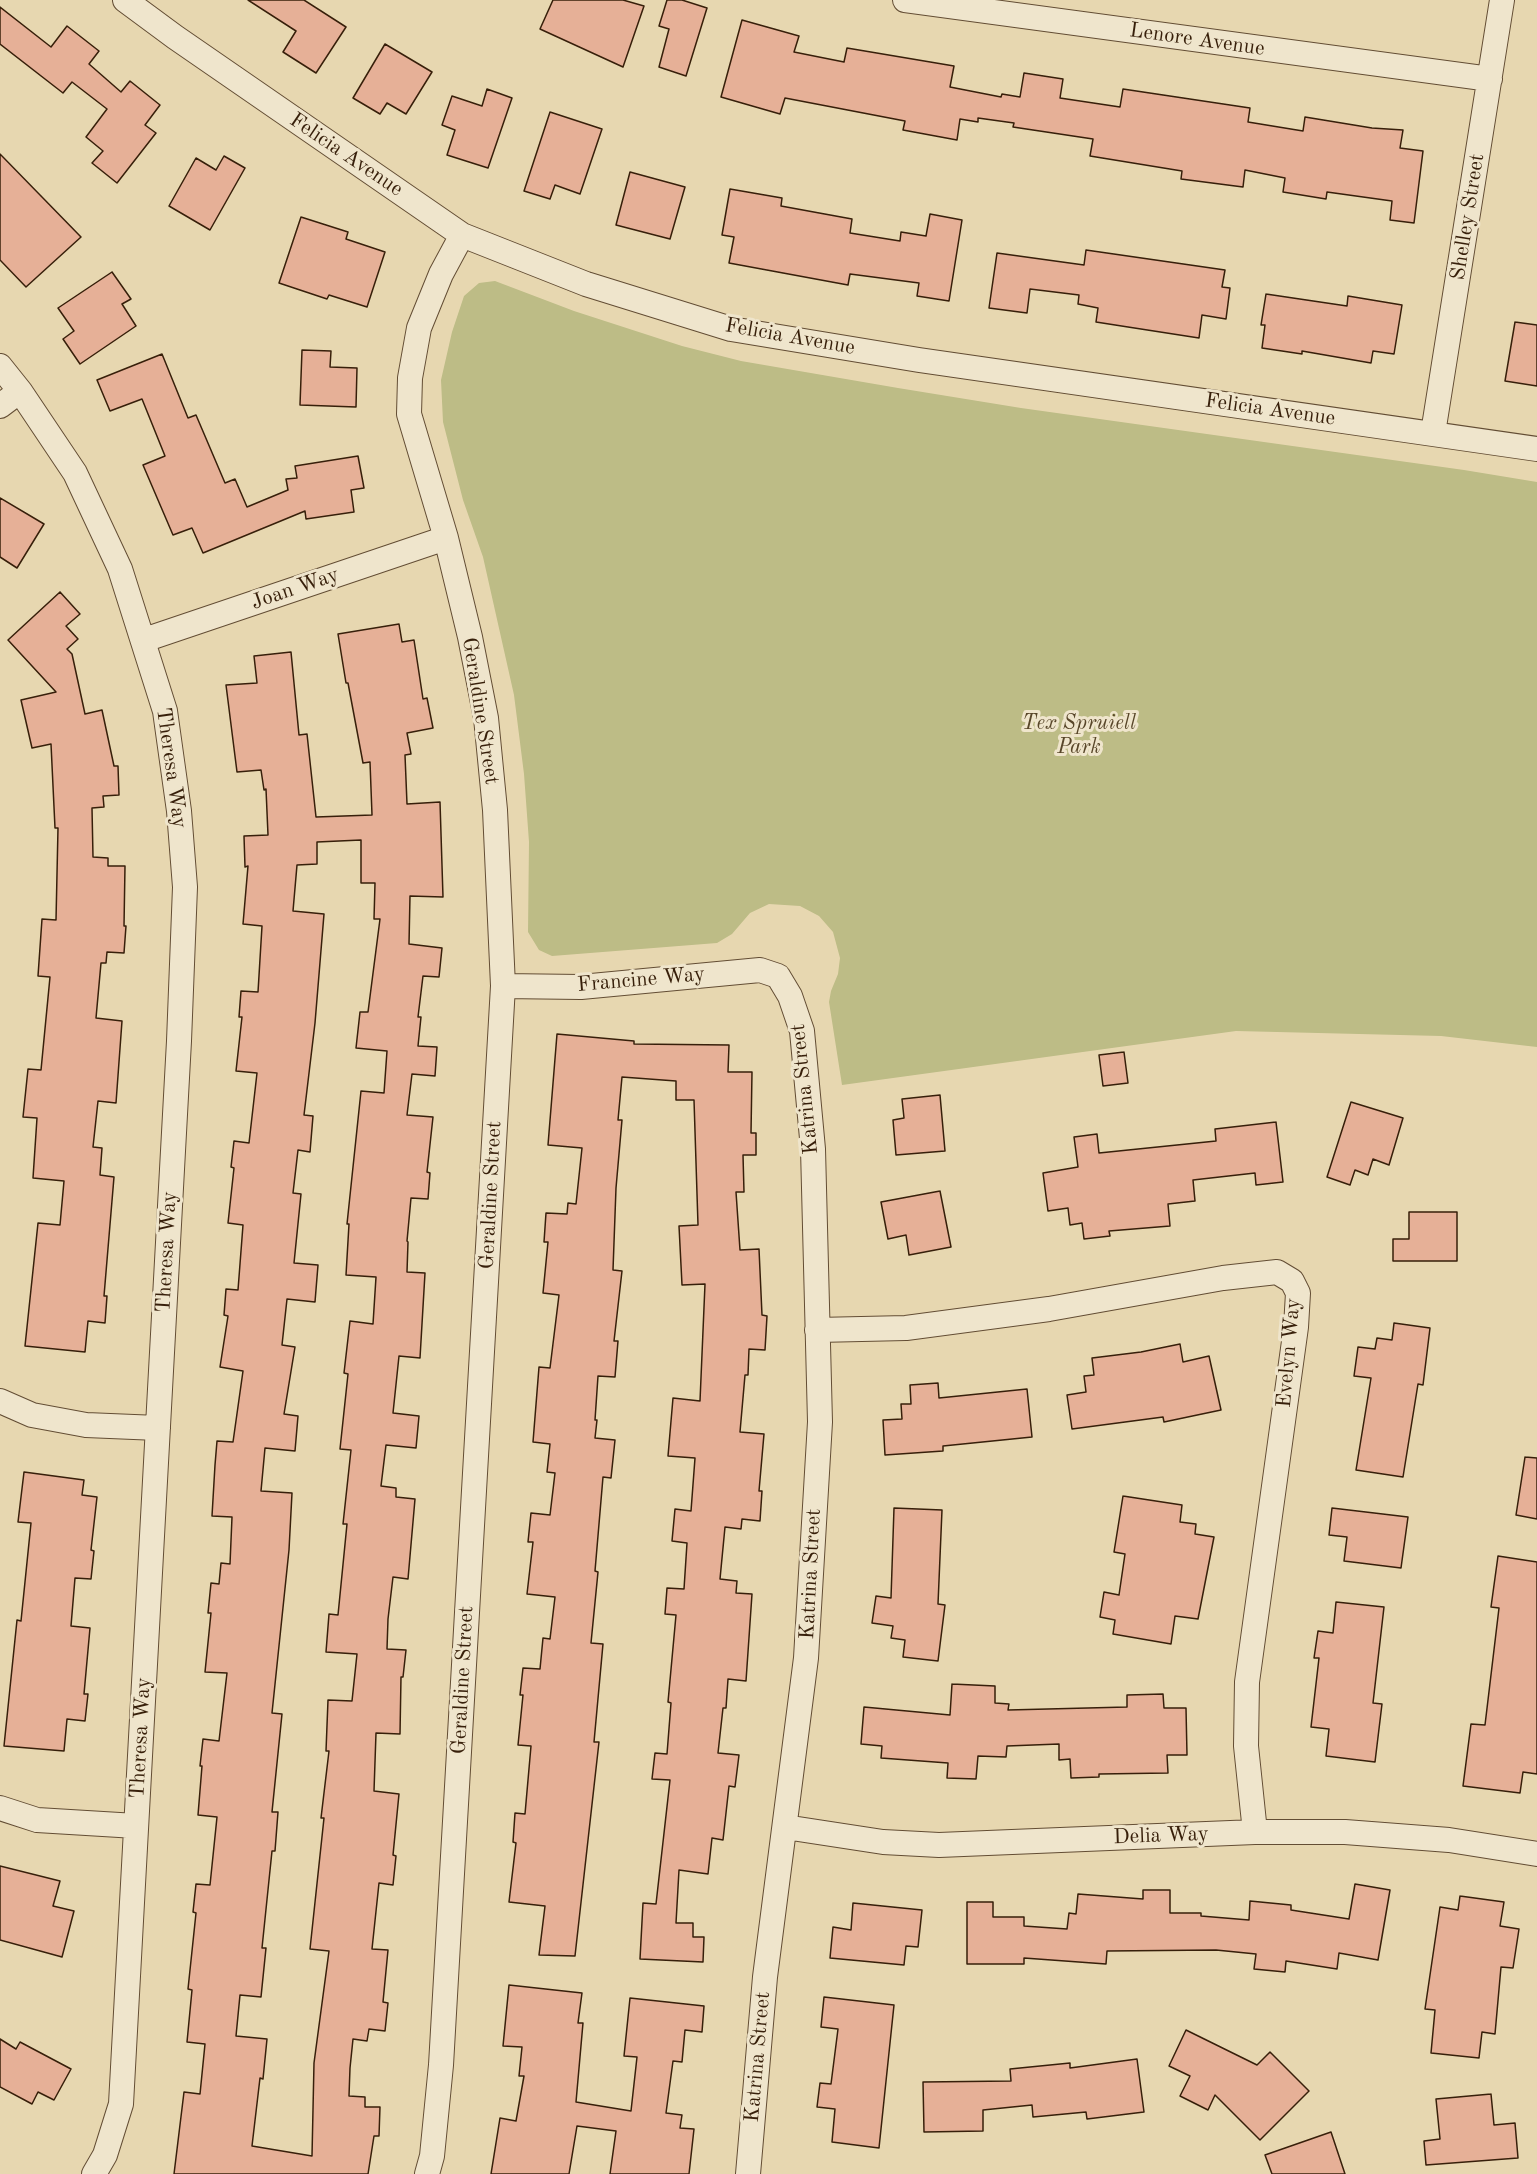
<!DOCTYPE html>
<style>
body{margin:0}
canvas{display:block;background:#e7d7b0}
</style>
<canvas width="1537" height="2174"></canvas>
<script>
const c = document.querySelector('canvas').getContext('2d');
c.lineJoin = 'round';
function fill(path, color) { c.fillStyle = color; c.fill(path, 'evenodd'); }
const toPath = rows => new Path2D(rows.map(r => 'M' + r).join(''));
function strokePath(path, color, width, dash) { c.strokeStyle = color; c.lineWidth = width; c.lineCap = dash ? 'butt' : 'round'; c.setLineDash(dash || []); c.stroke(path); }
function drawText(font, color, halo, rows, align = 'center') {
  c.font = font + ' "Old Standard TT",serif'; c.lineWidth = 6; c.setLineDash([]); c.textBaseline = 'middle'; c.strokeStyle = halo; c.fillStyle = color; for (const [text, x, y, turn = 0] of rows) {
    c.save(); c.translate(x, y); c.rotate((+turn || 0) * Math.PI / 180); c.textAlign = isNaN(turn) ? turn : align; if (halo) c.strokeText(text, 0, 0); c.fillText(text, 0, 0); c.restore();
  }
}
const green = toPath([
 [495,281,574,311,682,346,741,361,898,388,1021,408,1464,470,1537,482,1537,1047,1441,1036,1236,1031,842,1085,829,1002,831,991,838,974,840,958,833,932,819,916,800,906,769,904,750,913,732,934,717,943,552,956,539,950,528,932,529,842,524,774,514,695,483,557,463,500,443,422,441,380,452,332,464,296,479,283]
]);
const building = toPath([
 [248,0,304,0,346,27,316,73,283,52,296,31,248,0],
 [553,0,623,0,644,6,623,67,540,29,553,0],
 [667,0,682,0,707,8,686,76,659,67,669,29,659,26,667,0],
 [0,7,51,47,67,26,99,51,89,64,121,92,130,81,160,105,145,125,156,133,117,183,92,163,103,151,86,137,107,109,72,82,63,93,0,44,0,7],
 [742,20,799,36,794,52,844,62,847,48,954,66,950,87,1001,97,1002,94,1020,97,1024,73,1063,79,1060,98,1120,107,1123,89,1250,108,1248,122,1303,131,1305,117,1372,128,1403,130,1400,148,1423,151,1414,223,1390,220,1392,201,1327,192,1326,199,1283,192,1285,178,1245,170,1243,187,1181,179,1182,171,1090,156,1093,139,1013,127,1014,123,978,118,978,122,960,119,957,140,903,130,905,121,785,98,780,114,721,97,742,20],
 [385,44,432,72,406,114,387,103,380,114,353,98,385,44],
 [487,89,512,98,488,168,447,155,455,130,442,125,452,96,482,106,487,89],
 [550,112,602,129,580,194,555,185,550,199,524,191,550,112],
 [0,154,81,237,26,287,0,260,0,154],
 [224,156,245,168,210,230,169,206,196,158,216,170,224,156],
 [630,172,685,187,670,239,616,225,630,172],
 [730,189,782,198,781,206,852,219,850,233,900,241,901,232,926,236,930,214,962,220,949,301,917,296,919,283,850,274,848,285,729,263,734,237,722,235,730,189],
 [301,217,348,232,346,239,385,252,367,307,329,295,327,299,279,283,301,217],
 [1086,250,1225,270,1222,287,1230,288,1226,319,1202,315,1199,338,1128,327,1096,322,1098,308,1078,304,1079,295,1030,289,1027,313,989,308,997,253,1084,265,1086,250],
 [112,272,131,299,122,304,136,326,80,364,63,339,74,331,58,308,112,272],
 [1266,294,1347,306,1348,296,1402,305,1394,354,1373,351,1371,363,1302,351,1302,354,1262,348,1265,325,1261,325,1266,294],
 [1515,322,1537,325,1537,386,1505,381,1515,322],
 [302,350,331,351,330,367,357,368,356,407,300,405,302,350],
 [162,354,188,418,196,415,225,483,235,479,247,507,288,490,286,479,297,478,295,466,358,456,364,488,351,490,354,512,306,519,305,511,203,553,192,528,173,535,143,465,165,456,142,399,110,411,97,380,162,354],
 [0,498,44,524,17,568,0,557,0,498],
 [60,592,80,614,66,626,78,639,67,649,72,654,85,714,102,710,114,766,118,766,119,795,103,796,104,807,92,808,93,857,108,858,108,866,125,866,124,926,126,926,124,953,107,952,106,963,101,963,96,1018,122,1021,116,1103,98,1101,93,1147,102,1148,100,1175,114,1177,104,1296,107,1296,105,1323,88,1321,85,1352,25,1346,38,1223,60,1225,64,1181,33,1178,37,1118,23,1117,28,1069,41,1070,50,977,38,976,42,919,56,920,58,828,55,828,51,744,32,748,21,700,56,692,8,640,60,592],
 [399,624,402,642,414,640,423,699,427,698,433,728,407,733,411,754,405,755,407,804,440,802,443,897,410,896,409,944,442,948,439,977,423,976,418,1017,421,1017,418,1046,437,1047,435,1076,412,1074,407,1115,433,1117,427,1172,430,1173,428,1199,411,1198,407,1241,408,1242,407,1272,425,1273,420,1358,399,1356,393,1413,419,1416,416,1448,386,1445,381,1486,396,1488,396,1497,415,1499,408,1579,393,1577,388,1619,387,1649,406,1650,403,1677,401,1677,400,1734,376,1733,374,1791,399,1794,393,1855,396,1856,393,1885,379,1883,372,1949,388,1950,383,2002,388,2003,385,2031,369,2029,367,2041,353,2039,350,2068,349,2096,365,2097,365,2107,380,2107,379,2136,374,2136,368,2174,174,2174,184,2092,200,2094,205,2044,187,2042,192,1990,188,1989,196,1913,193,1912,196,1884,210,1885,217,1817,198,1815,202,1766,200,1766,203,1739,219,1741,227,1673,205,1672,211,1613,208,1613,211,1583,219,1584,221,1563,230,1564,232,1517,212,1516,215,1465,217,1441,233,1442,243,1371,220,1367,228,1316,224,1315,226,1289,238,1290,243,1225,228,1223,234,1168,231,1167,234,1141,249,1143,257,1073,236,1071,242,1017,239,1017,241,991,258,992,262,926,243,924,248,866,245,867,244,836,268,835,266,789,264,790,261,770,237,772,226,685,257,683,254,656,291,652,299,735,307,734,316,817,372,815,370,762,363,763,348,683,346,683,338,634,399,624],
 [361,840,361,883,375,883,374,919,380,919,368,1012,360,1012,356,1048,387,1051,384,1093,361,1091,347,1224,349,1224,346,1275,376,1277,373,1324,350,1321,344,1373,348,1374,340,1449,351,1450,343,1524,347,1524,338,1615,329,1614,326,1652,357,1654,352,1701,328,1700,326,1751,329,1751,321,1818,324,1818,310,1949,329,1951,314,2063,312,2156,252,2146,260,2078,263,2079,267,2039,236,2036,240,1995,261,1997,266,1948,262,1948,272,1851,275,1851,278,1812,272,1812,282,1714,272,1713,289,1550,292,1493,261,1491,265,1448,295,1451,298,1416,284,1414,295,1347,282,1345,287,1299,315,1302,318,1265,294,1263,301,1194,293,1193,298,1150,310,1152,313,1116,304,1115,315,1023,324,914,293,911,297,865,317,864,317,842,361,840],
 [557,1034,634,1041,634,1044,729,1045,728,1072,752,1072,751,1133,756,1133,756,1155,743,1155,744,1192,736,1192,740,1250,759,1249,762,1315,767,1316,765,1350,749,1349,748,1375,745,1375,740,1432,764,1434,759,1491,762,1491,760,1521,742,1519,741,1529,725,1527,720,1579,737,1581,736,1593,752,1594,746,1681,728,1679,726,1708,723,1708,718,1753,739,1755,735,1787,729,1786,723,1840,712,1838,708,1874,679,1870,676,1923,693,1923,693,1937,704,1937,703,1962,640,1959,643,1903,656,1904,670,1780,652,1779,655,1753,667,1754,671,1703,668,1702,676,1615,665,1614,667,1588,684,1589,687,1543,672,1541,675,1509,691,1511,695,1458,668,1456,673,1398,700,1401,705,1284,682,1285,679,1226,698,1225,694,1100,676,1100,676,1081,622,1077,618,1120,622,1120,616,1188,613,1270,622,1271,614,1341,618,1341,615,1377,598,1376,595,1420,597,1420,595,1438,615,1440,611,1478,603,1477,595,1571,598,1572,591,1643,603,1644,594,1742,599,1742,575,1956,539,1955,545,1906,509,1902,516,1843,513,1842,515,1813,525,1814,531,1746,518,1745,523,1695,520,1695,523,1668,540,1669,543,1638,550,1639,555,1597,527,1594,533,1542,528,1542,531,1513,550,1515,555,1473,547,1472,550,1444,533,1442,539,1367,550,1368,559,1295,543,1293,548,1242,544,1242,546,1213,567,1214,568,1203,576,1204,582,1148,548,1145,557,1034],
 [1124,1052,1128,1083,1103,1086,1099,1055,1124,1052],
 [940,1095,945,1151,896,1155,893,1120,904,1118,902,1099,940,1095],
 [1351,1102,1403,1118,1389,1165,1373,1159,1368,1175,1355,1170,1350,1185,1327,1177,1351,1102],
 [1276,1122,1283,1182,1256,1185,1255,1173,1193,1180,1195,1201,1168,1204,1170,1226,1109,1231,1110,1236,1084,1239,1082,1223,1070,1225,1068,1208,1048,1211,1043,1173,1078,1167,1074,1137,1097,1134,1099,1153,1216,1141,1215,1129,1276,1122],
 [940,1191,951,1247,909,1255,906,1235,888,1239,881,1202,940,1191],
 [1409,1212,1457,1212,1457,1261,1393,1261,1393,1239,1409,1239,1409,1212],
 [1394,1323,1430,1328,1423,1385,1418,1384,1403,1477,1356,1470,1371,1378,1354,1376,1358,1347,1375,1349,1377,1338,1392,1340,1394,1323],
 [1180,1344,1183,1362,1209,1356,1221,1410,1164,1422,1163,1417,1072,1429,1067,1395,1086,1392,1084,1376,1094,1375,1092,1358,1141,1352,1180,1344],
 [938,1383,939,1398,1027,1389,1032,1437,943,1446,943,1451,885,1455,883,1420,902,1419,901,1404,911,1404,910,1385,938,1383],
 [1525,1457,1537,1458,1537,1519,1516,1515,1525,1457],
 [24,1472,84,1480,82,1495,97,1497,91,1550,94,1551,91,1579,75,1578,71,1626,90,1628,84,1694,88,1694,85,1721,67,1719,64,1751,4,1746,17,1620,21,1621,31,1523,18,1522,24,1472],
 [1123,1496,1182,1505,1180,1522,1196,1524,1195,1534,1214,1537,1198,1619,1175,1616,1171,1644,1113,1634,1115,1620,1100,1617,1104,1592,1119,1595,1125,1554,1114,1552,1123,1496],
 [894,1508,942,1510,938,1604,945,1605,938,1661,903,1657,905,1640,891,1638,893,1626,872,1623,876,1596,891,1598,894,1508],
 [1332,1508,1408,1517,1401,1568,1344,1561,1347,1537,1329,1535,1332,1508],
 [1498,1556,1537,1562,1537,1774,1523,1772,1520,1793,1463,1786,1471,1724,1485,1725,1499,1608,1491,1607,1498,1556],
 [1336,1602,1384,1607,1373,1703,1382,1704,1375,1762,1326,1756,1329,1729,1311,1727,1319,1658,1314,1658,1318,1631,1333,1633,1336,1602],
 [952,1684,995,1686,995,1703,1009,1704,1008,1710,1127,1707,1127,1695,1163,1694,1164,1708,1186,1708,1187,1755,1167,1755,1168,1773,1099,1774,1099,1777,1071,1778,1070,1759,1059,1760,1059,1744,1007,1746,1006,1757,978,1756,976,1779,947,1778,948,1763,881,1758,882,1746,861,1744,864,1707,950,1715,952,1684],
 [0,1866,60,1881,53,1906,74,1911,62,1957,0,1940,0,1866],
 [1355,1884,1390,1890,1378,1960,1339,1953,1337,1969,1286,1961,1285,1972,1254,1969,1256,1954,1216,1950,1107,1951,1106,1964,1024,1958,1024,1964,967,1964,967,1902,993,1902,993,1917,1024,1917,1024,1926,1067,1929,1069,1913,1076,1914,1078,1894,1143,1899,1143,1890,1170,1890,1170,1913,1201,1913,1201,1916,1249,1920,1250,1901,1291,1905,1291,1910,1349,1919,1355,1884],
 [1460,1896,1504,1902,1500,1926,1519,1929,1513,1968,1501,1967,1495,2034,1482,2032,1479,2058,1431,2053,1435,2010,1425,2009,1440,1907,1458,1910,1460,1896],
 [853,1903,922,1910,918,1947,906,1946,904,1965,830,1958,833,1927,851,1930,853,1903],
 [509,1985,582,1993,578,2023,583,2023,576,2102,631,2111,637,2057,624,2056,630,1998,704,2006,702,2032,685,2030,682,2062,673,2061,666,2113,682,2115,680,2128,694,2129,689,2174,610,2174,616,2131,577,2126,569,2174,491,2174,500,2118,516,2121,524,2076,519,2076,522,2047,503,2046,509,1985],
 [824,1997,894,2005,879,2148,832,2142,835,2109,817,2107,820,2083,831,2084,838,2029,821,2027,824,1997],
 [1186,2030,1257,2065,1270,2052,1309,2091,1260,2140,1215,2095,1208,2110,1180,2096,1190,2076,1169,2066,1186,2030],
 [0,2039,16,2049,20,2042,71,2069,54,2100,38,2092,32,2104,0,2087,0,2039],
 [1137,2059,1144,2112,1087,2119,1086,2112,1033,2117,1032,2105,983,2110,983,2131,924,2132,923,2082,1011,2081,1010,2069,1070,2063,1070,2068,1137,2059],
 [1491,2094,1494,2125,1515,2123,1518,2158,1426,2165,1424,2141,1440,2139,1436,2099,1491,2094],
 [1331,2132,1345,2174,1272,2174,1265,2155,1331,2132]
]);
const minor = toPath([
 [125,0,175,37,462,235,586,284,731,329,919,360,1537,449],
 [905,0,1490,79],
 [0,366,20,391,75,473,120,569,165,711,179,811,185,887,179,1041,121,2104,105,2155,94,2174],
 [0,406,20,391],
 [1433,433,1502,0],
 [144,640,446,538],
 [503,986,581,987,760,970,778,976,790,996,802,1031,813,1149,820,1422,806,1658,765,1977,748,2174],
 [817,1330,906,1328,1049,1309,1223,1278,1277,1272,1292,1281,1298,1293,1296,1327,1247,1682,1246,1746,1255,1832],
 [0,1401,32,1415,86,1425,158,1428],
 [0,1808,37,1820,136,1826],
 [785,1827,883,1842,939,1845,1255,1832,1345,1832,1449,1840,1537,1854],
 [427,2174,432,2156,441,2065,503,986,495,810,486,718,470,637,446,538,409,414,410,378,419,328,441,274,462,235]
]);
const streetNames = [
 ["Lenore Avenue",1197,40,8],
 ["Felicia Avenue",346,155,34],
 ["Shelley Street",1468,217,-81],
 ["Felicia Avenue",790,337,10],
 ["Felicia Avenue",1270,410,8],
 ["Joan Way",295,589,-19],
 ["Geraldine Street",480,711,81],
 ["Theresa Way",171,768,82],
 ["Francine Way",641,980,-5],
 ["Katrina Street",805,1089,-96],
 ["Geraldine Street",491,1195,-87],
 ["Theresa Way",167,1252,-87],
 ["Evelyn Way",1289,1353,-85],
 ["Katrina Street",811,1574,-87],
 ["Geraldine Street",463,1680,-87],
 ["Theresa Way",141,1738,-87],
 ["Delia Way",1161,1836,-2],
 ["Katrina Street",758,2057,-85]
];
const parkNames = [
 ["Tex Spruiell",1079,723],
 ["Park",1079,747]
];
fill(green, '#bdbc86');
fill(building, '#e6b097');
strokePath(building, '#371f0a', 1.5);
strokePath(minor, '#634d34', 26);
strokePath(minor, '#efe5cc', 24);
drawText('21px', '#371f0a', '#efe5cc', streetNames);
drawText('italic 21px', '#584629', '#efe5cc', parkNames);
</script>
